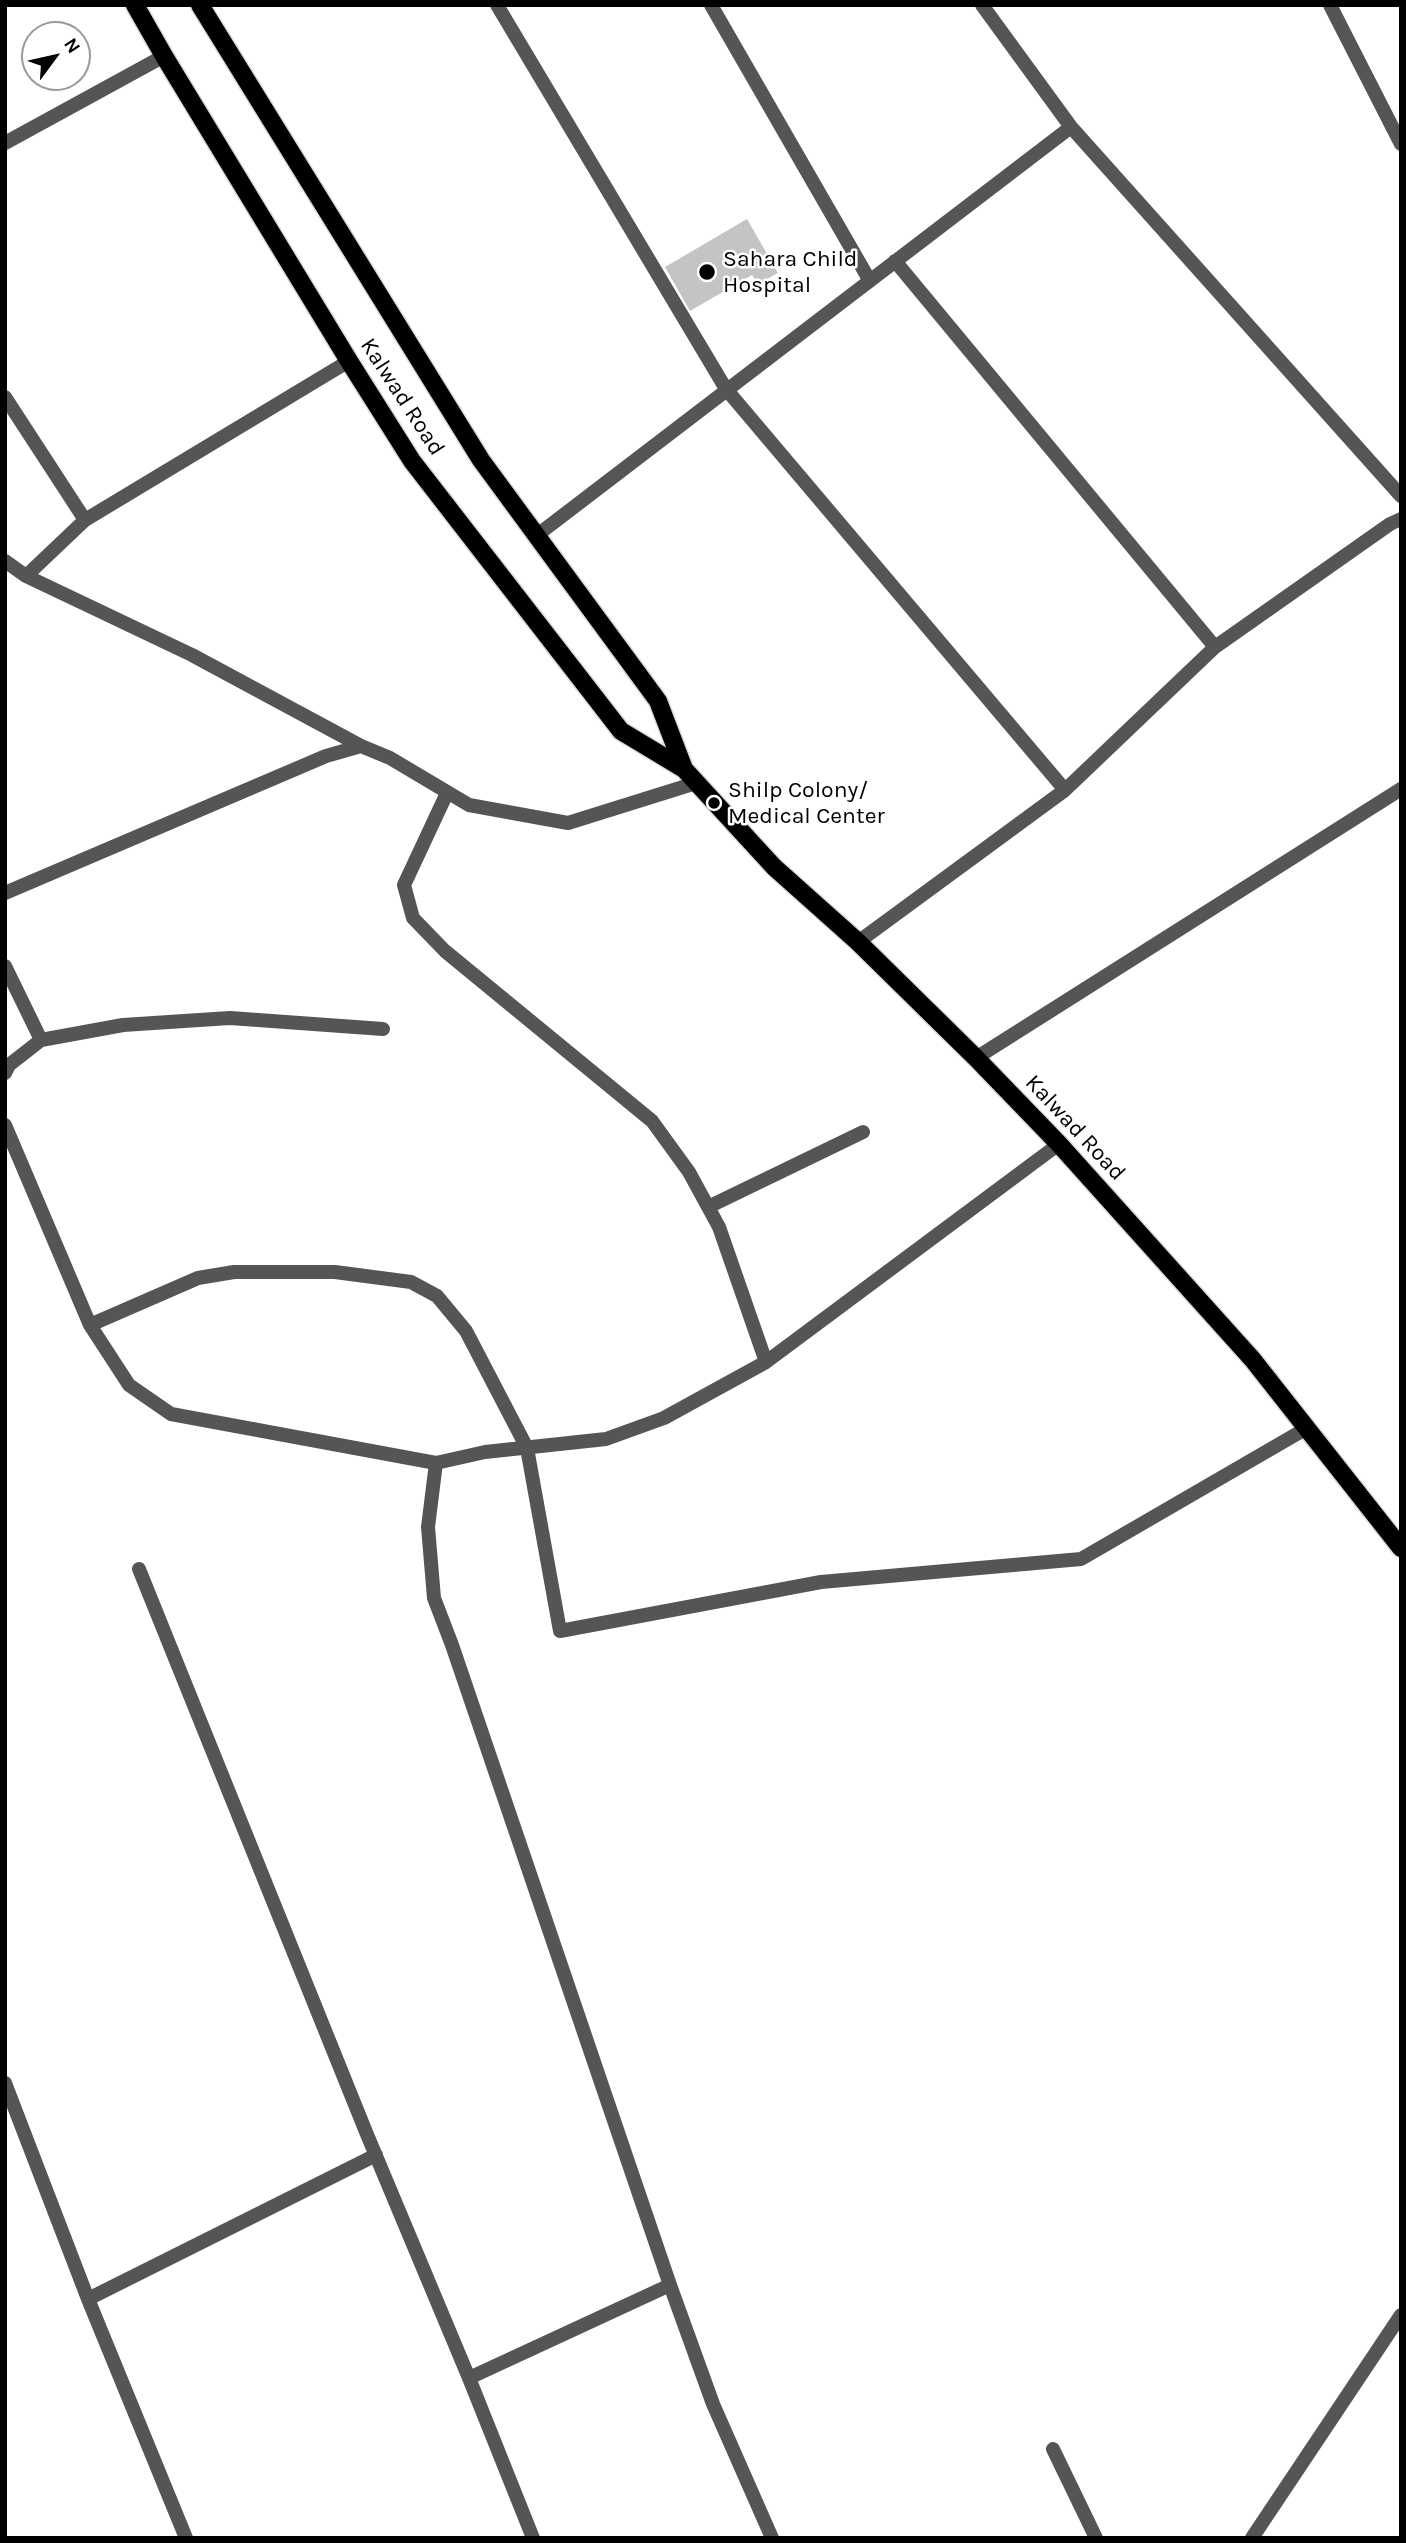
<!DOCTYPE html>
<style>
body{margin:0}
#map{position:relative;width:1406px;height:2543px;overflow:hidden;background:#fff;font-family:Karla,sans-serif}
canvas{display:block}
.frame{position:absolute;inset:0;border:7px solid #000;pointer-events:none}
.north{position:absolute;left:21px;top:21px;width:70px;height:70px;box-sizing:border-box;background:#fff;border:2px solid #999;border-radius:50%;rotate:57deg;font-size:19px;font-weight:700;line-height:28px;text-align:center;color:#000}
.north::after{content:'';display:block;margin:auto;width:24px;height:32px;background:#000;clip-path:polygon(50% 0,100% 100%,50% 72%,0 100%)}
</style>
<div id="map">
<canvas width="1406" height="2543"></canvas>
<div class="frame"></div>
<div class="north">N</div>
</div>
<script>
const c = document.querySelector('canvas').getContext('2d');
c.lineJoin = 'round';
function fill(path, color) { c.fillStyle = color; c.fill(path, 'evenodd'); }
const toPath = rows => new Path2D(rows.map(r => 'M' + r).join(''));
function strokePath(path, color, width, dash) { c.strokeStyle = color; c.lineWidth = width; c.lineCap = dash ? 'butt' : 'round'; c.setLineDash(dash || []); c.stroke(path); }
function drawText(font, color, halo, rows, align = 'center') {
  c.font = font + ' Karla,sans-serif'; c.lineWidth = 5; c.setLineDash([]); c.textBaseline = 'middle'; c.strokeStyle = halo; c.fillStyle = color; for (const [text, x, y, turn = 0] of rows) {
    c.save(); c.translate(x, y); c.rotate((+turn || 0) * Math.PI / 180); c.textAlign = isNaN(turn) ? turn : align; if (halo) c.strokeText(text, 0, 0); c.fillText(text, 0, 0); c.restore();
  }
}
const building = toPath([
 [747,219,778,273,758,284,752,275,690,311,665,267]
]);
const minor = toPath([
 [497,5,726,389,1065,790],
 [711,5,870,281],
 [982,5,1071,127,1401,496],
 [1330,5,1401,144],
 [5,143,164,56],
 [895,261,1215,647],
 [5,397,85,520,26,576],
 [85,520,349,361],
 [536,536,1071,127],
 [5,561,26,576,192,655,361,746],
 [447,793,404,885,413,918,445,951,652,1121,689,1172,719,1227,766,1362],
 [5,893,326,756,361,746,390,758,469,805,568,823,696,783],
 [858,942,1065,790,1215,647,1390,524,1401,519],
 [5,966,41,1040],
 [976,1058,1401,789],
 [5,1073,9,1065,41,1040,123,1025,230,1018,383,1029],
 [5,1125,90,1325,129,1385,171,1414,436,1463,485,1452,606,1439,664,1418,766,1362,1059,1144],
 [708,1207,863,1132],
 [90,1325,198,1278,234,1272,335,1272,411,1282,437,1296,466,1331,527,1448,560,1631,821,1582,1081,1559,1307,1428],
 [436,1463,428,1527,434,1598,452,1645,670,2285,713,2404,772,2538],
 [139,1569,366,2132,469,2378,533,2538],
 [5,2083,88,2299,186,2538],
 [88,2299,376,2155],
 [469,2378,670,2285],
 [1053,2449,1096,2538],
 [1252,2538,1401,2315]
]);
const primary = toPath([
 [135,5,164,56,349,361,412,461,621,731,684,769,774,867,858,942,976,1058,1059,1144,1253,1360,1401,1548],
 [200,5,481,460,658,701,684,769]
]);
const markers = [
 [707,272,9,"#000"],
 [714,803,7,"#000"]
];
const poiNames = [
 ["Sahara Child",723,259],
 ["Hospital",723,285],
 ["Shilp Colony/",728,790],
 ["Medical Center",728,816]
];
const streetNames = [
 ["Kalwad Road",402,397,57],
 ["Kalwad Road",1075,1128,47]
];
fill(building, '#c4c4c4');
strokePath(primary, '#dbdbdb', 21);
strokePath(minor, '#555', 14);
strokePath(primary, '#000', 18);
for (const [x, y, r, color] of markers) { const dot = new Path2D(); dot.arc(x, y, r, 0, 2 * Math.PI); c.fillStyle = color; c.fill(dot); strokePath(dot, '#fff', 2.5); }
drawText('23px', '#000', '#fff', poiNames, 'left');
drawText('23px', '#000', '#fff', streetNames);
</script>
